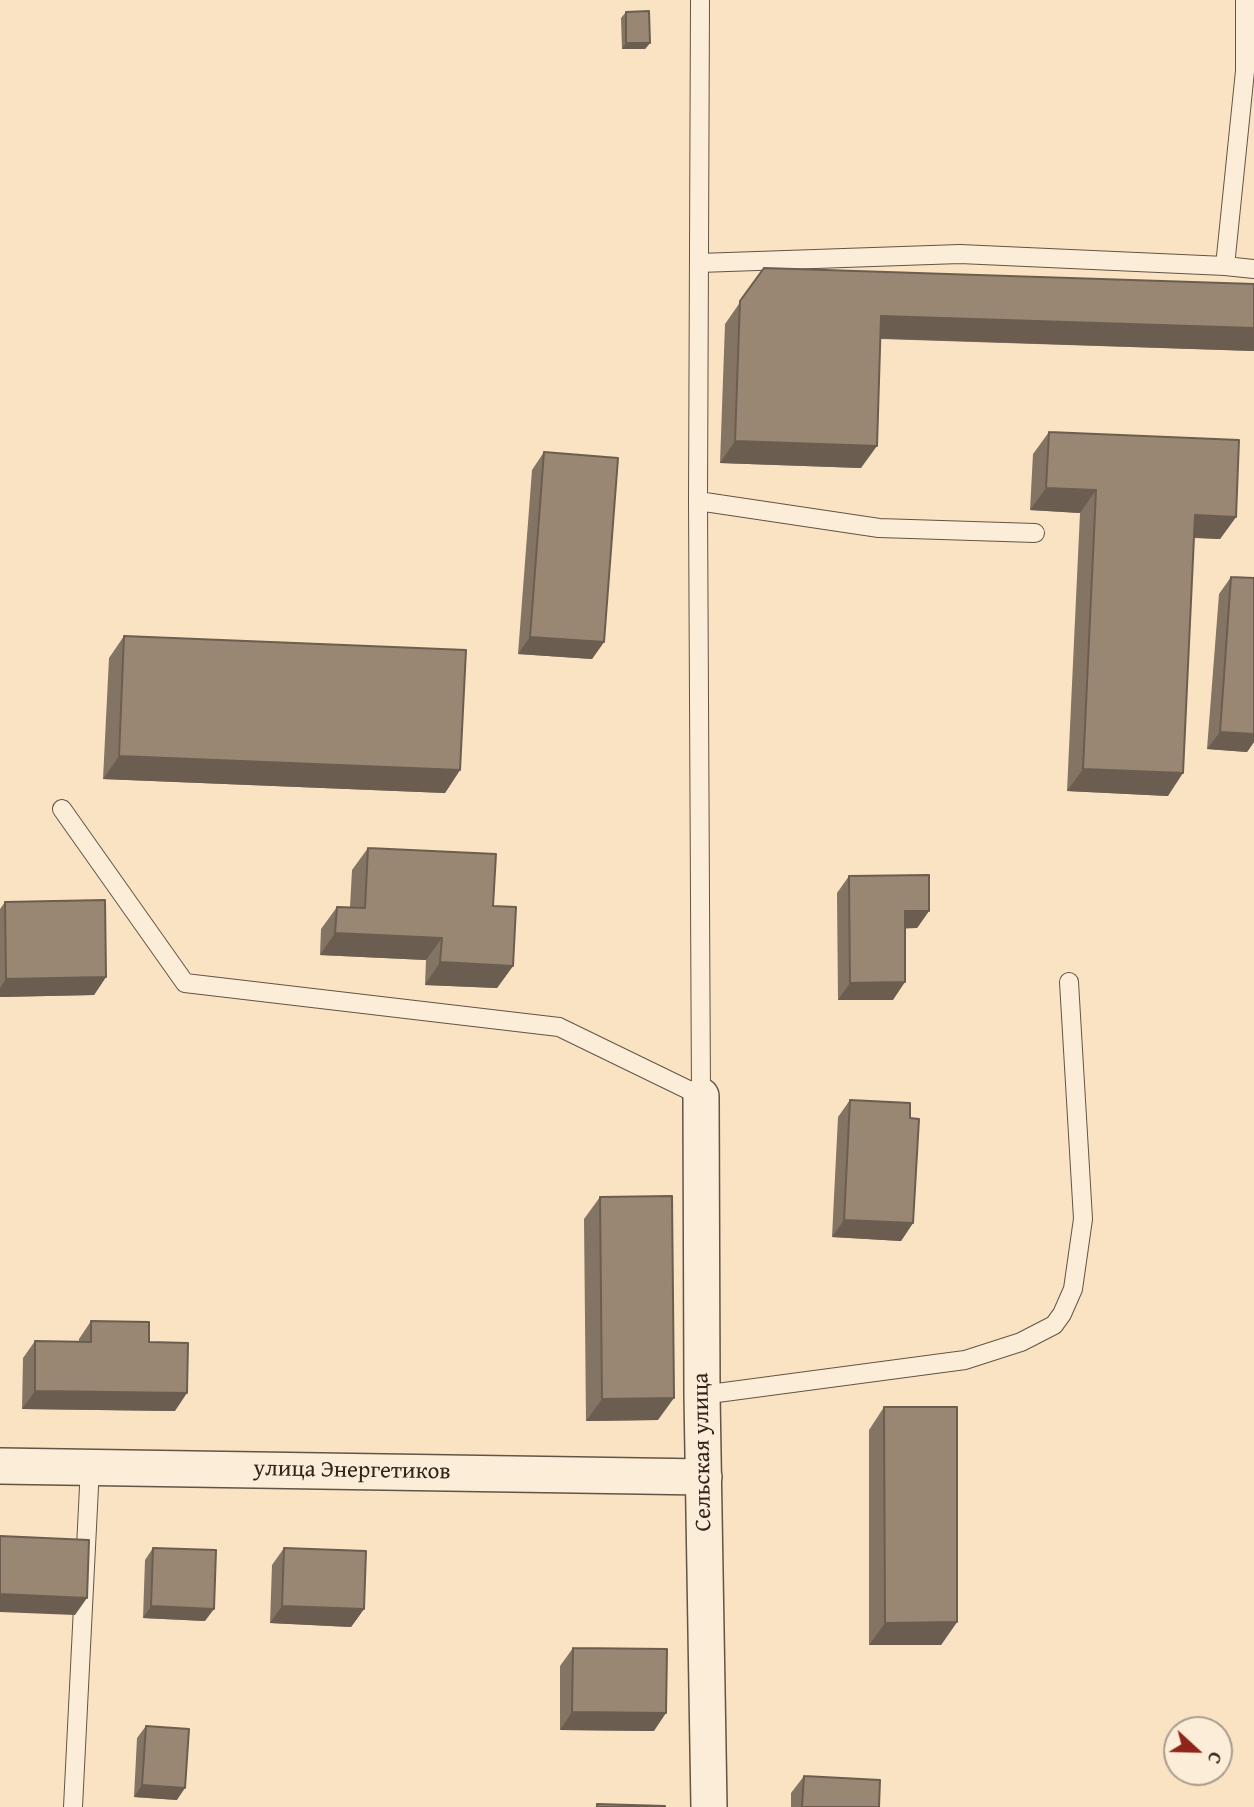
<!DOCTYPE html>
<meta charset="utf-8">
<style>
body{margin:0}
#map{position:relative;width:1254px;height:1807px;overflow:hidden;background:#fae3c3;font-family:"Gentium Book Plus",serif}
canvas{display:block}
.north{position:absolute;left:1163px;top:1716px;width:70px;height:70px;box-sizing:border-box;background:#fcedd8;border:2px solid #aa9d8d;border-radius:50%;rotate:112deg;font-size:19px;font-weight:700;line-height:28px;text-align:center;color:#30241d}
.north::after{content:'';display:block;margin:auto;width:24px;height:32px;background:#8f2418;clip-path:polygon(50% 0,100% 100%,50% 72%,0 100%)}
</style>
<div id="map">
<canvas width="1254" height="1807"></canvas>
<div class="north">С</div>
</div>
<script>
const c = document.querySelector('canvas').getContext('2d');
c.lineJoin = 'round';
const toPath = rows => new Path2D(rows.map(r => 'M' + r).join(''));
function strokePath(path, color, width, dash) { c.strokeStyle = color; c.lineWidth = width; c.lineCap = dash ? 'butt' : 'round'; c.setLineDash(dash || []); c.stroke(path); }
function fill(path, color) { c.fillStyle = color; c.fill(path, 'evenodd'); }
function drawText(font, color, halo, rows, align = 'center') {
  c.font = font + ' "Gentium Book Plus",serif'; c.lineWidth = 5; c.setLineDash([]); c.textBaseline = 'middle'; c.strokeStyle = halo; c.fillStyle = color; for (const [text, x, y, turn = 0] of rows) {
    c.save(); c.translate(x, y); c.rotate((+turn || 0) * Math.PI / 180); c.textAlign = isNaN(turn) ? turn : align; if (halo) c.strokeText(text, 0, 0); c.fillText(text, 0, 0); c.restore();
  }
}
const lane = toPath([
 [699,263,960,254,1225,266,1254,269],
 [1225,266,1245,71,1245,0],
 [698,501,879,528,1035,533],
 [62,809,185,983,559,1027,701,1096,698,501,700,0],
 [702,1395,965,1360,1021,1342,1054,1325,1062,1314,1073,1289,1083,1219,1069,982],
 [73,1807,90,1467]
]);
const street = toPath([
 [701,1096,702,1395,709,1807],
 [0,1466,704,1477]
]);
const wall = toPath([
 [626,12,650,43,645,49,622,49,621,18],
 [764,268,1254,284,1254,351,881,339,861,468,720,463,725,324],
 [1049,432,1236,517,1220,539,1194,538,1168,796,1067,791,1080,513,1030,510,1033,454],
 [544,452,604,642,592,659,518,654,532,470],
 [1231,577,1254,578,1254,742,1247,752,1207,749,1219,594],
 [124,636,460,770,445,793,103,779,109,658],
 [368,848,493,906,513,966,497,988,425,985,426,960,320,955,321,929,337,907,350,907,352,870],
 [849,876,929,911,917,928,905,928,893,1000,838,1000,837,893],
 [5,902,106,977,94,995,0,997,0,909],
 [850,1100,913,1223,901,1241,832,1237,838,1117],
 [600,1197,658,1420,586,1421,584,1219],
 [91,1321,149,1342,175,1411,22,1409,23,1358,35,1341,79,1341,79,1339],
 [884,1407,957,1622,941,1645,869,1645,869,1430],
 [153,1548,205,1621,143,1618,145,1560],
 [284,1548,364,1609,351,1627,270,1623,272,1565],
 [573,1648,654,1731,560,1730,560,1666],
 [146,1726,177,1800,134,1797,137,1738],
 [804,1776,879,1807,791,1807,791,1793]
]);
const shadedWall = toPath([
 [626,43,650,43,645,49,622,49],
 [881,316,1254,328,1254,351,866,338],
 [735,441,877,446,861,468,720,463],
 [1046,488,1096,490,1080,513,1030,510],
 [1195,515,1236,517,1220,539,1180,537],
 [530,637,604,642,592,659,518,654],
 [1220,732,1254,734,1254,742,1247,752,1207,749],
 [119,756,460,770,445,793,103,779],
 [1083,769,1183,773,1168,796,1067,791],
 [905,911,929,911,917,928,893,929],
 [335,933,442,938,426,960,320,955],
 [440,962,513,966,497,988,425,985],
 [106,977,94,995,0,997,0,988,6,979],
 [905,982,893,1000,838,1000,850,983],
 [844,1220,913,1223,901,1241,832,1237],
 [35,1391,187,1393,175,1411,22,1409],
 [674,1398,658,1420,586,1421,602,1399],
 [0,1594,87,1598,75,1615,0,1612],
 [151,1606,214,1609,205,1621,143,1618],
 [282,1606,364,1609,351,1627,270,1623],
 [957,1622,941,1645,869,1645,885,1623],
 [572,1712,666,1713,654,1731,560,1730],
 [142,1785,185,1788,177,1800,134,1797]
]);
const building = toPath([
 [649,11,650,43,626,43,626,12,649,11],
 [764,268,1254,284,1254,328,881,316,877,446,735,441,740,301,764,268],
 [1049,432,1239,440,1236,517,1195,515,1183,773,1083,769,1096,490,1046,488,1049,432],
 [544,452,618,458,604,642,530,637,544,452],
 [1231,577,1254,578,1254,734,1220,732,1231,577],
 [124,636,466,650,460,770,119,756,124,636],
 [368,848,496,854,493,906,516,907,513,966,440,962,442,938,335,933,337,907,365,908,368,848],
 [929,875,929,911,905,911,905,982,850,983,849,876,929,875],
 [105,900,106,977,6,979,5,902,105,900],
 [850,1100,910,1103,910,1118,919,1119,913,1223,844,1220,850,1100],
 [672,1196,674,1398,602,1399,600,1197,672,1196],
 [91,1321,149,1322,149,1342,188,1343,187,1393,35,1391,35,1341,91,1342,91,1321],
 [884,1407,957,1407,957,1622,885,1623,884,1407],
 [0,1536,89,1540,87,1598,0,1594,0,1536],
 [153,1548,216,1550,214,1609,151,1606,153,1548],
 [284,1548,366,1551,364,1609,282,1606,284,1548],
 [573,1648,667,1649,666,1713,572,1712,573,1648],
 [146,1726,189,1729,185,1788,142,1785,146,1726],
 [804,1776,880,1780,879,1807,802,1807,804,1776],
 [597,1804,665,1806,665,1807,597,1807,597,1804]
]);
const streetNames = [
 ["Сельская улица",703,1452,-91],
 ["улица Энергетиков",352,1471,1]
];
strokePath(lane, '#625446', 20);
strokePath(street, '#625446', 38);
strokePath(lane, '#fcedd8', 18);
strokePath(street, '#fcedd8', 35);
fill(wall, '#847463');
fill(shadedWall, '#6b5e50');
fill(building, '#998773');
strokePath(building, '#6b5e50', 2);
drawText('23px', '#30241d', '#fcedd8', streetNames);
</script>
